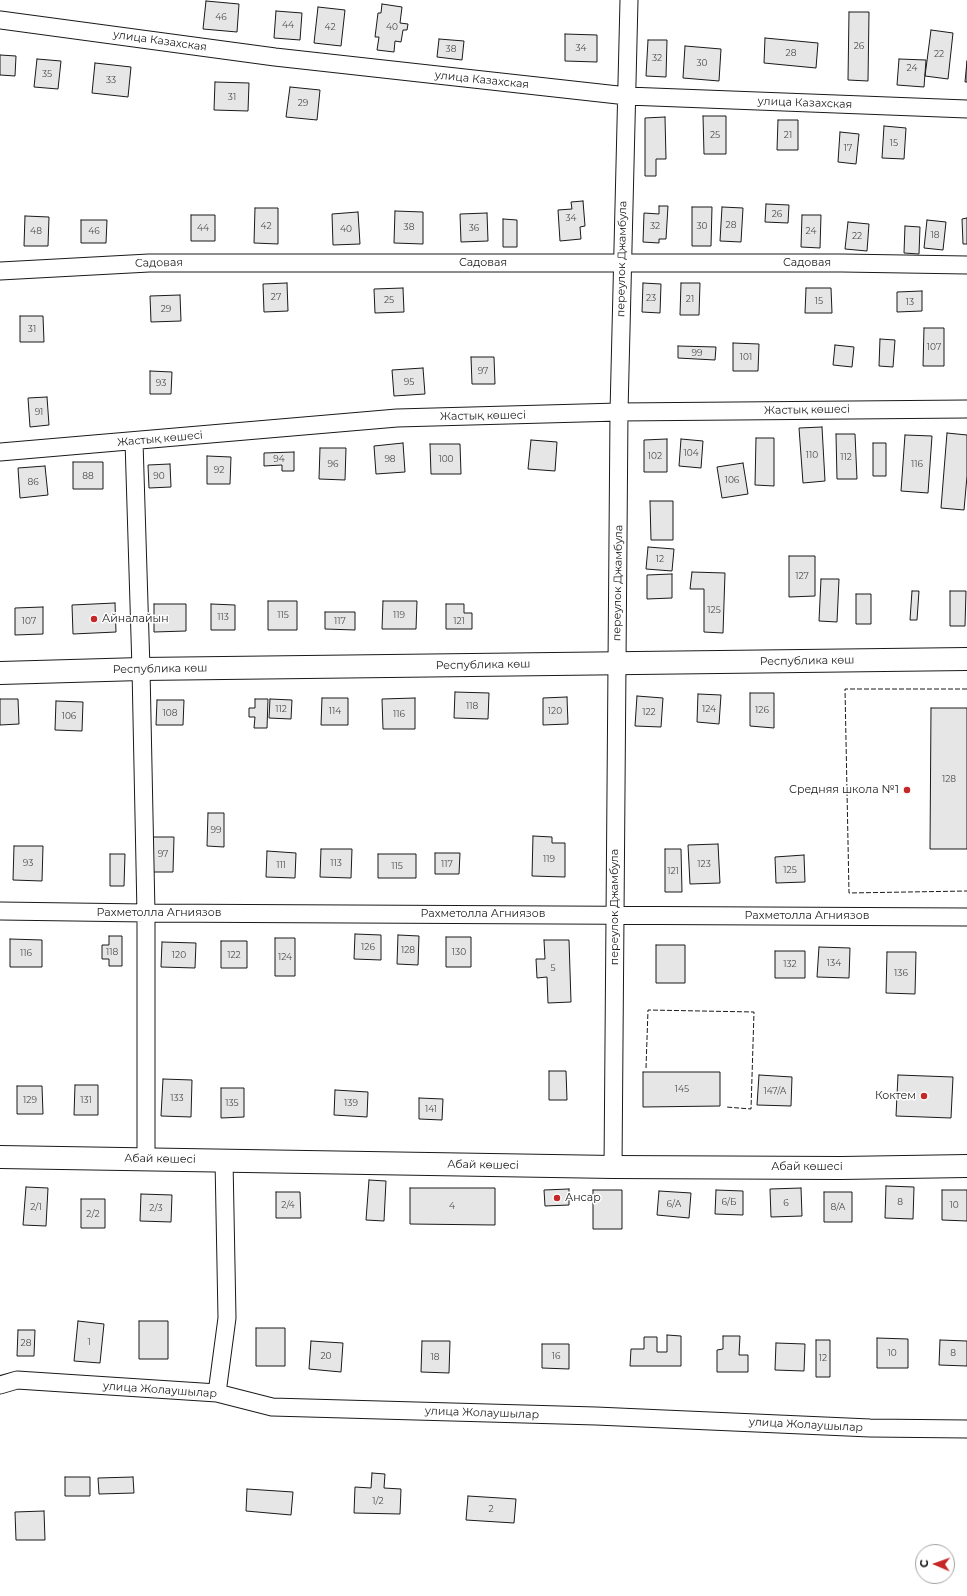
<!DOCTYPE html>
<meta charset="utf-8">
<style>
body{margin:0}
#map{position:relative;width:967px;height:1596px;overflow:hidden;background:#fff;font-family:Montserrat,sans-serif}
canvas{display:block}
.north{position:absolute;left:915px;top:1544px;width:40px;height:40px;box-sizing:border-box;background:#fff;border:1px solid #a3a3a3;border-radius:50%;rotate:272deg;font-size:11px;font-weight:700;line-height:16px;text-align:center;color:#1a1a1a}
.north::after{content:'';display:block;margin:auto;width:14px;height:18px;background:#c62828;clip-path:polygon(50% 0,100% 100%,50% 72%,0 100%)}
</style>
<div id="map">
<canvas width="967" height="1596"></canvas>
<div class="north">С</div>
</div>
<script>
const c = document.querySelector('canvas').getContext('2d');
c.lineJoin = 'round';
function fill(path, color) { c.fillStyle = color; c.fill(path, 'evenodd'); }
const toPath = rows => new Path2D(rows.map(r => 'M' + r).join(''));
function strokePath(path, color, width, dash) { c.strokeStyle = color; c.lineWidth = width; c.lineCap = dash ? 'butt' : 'round'; c.setLineDash(dash || []); c.stroke(path); }
function drawText(font, color, halo, rows, align = 'center') {
  c.font = font + ' Montserrat,sans-serif'; c.lineWidth = 3; c.setLineDash([]); c.textBaseline = 'middle'; c.strokeStyle = halo; c.fillStyle = color; for (const [text, x, y, turn = 0] of rows) {
    c.save(); c.translate(x, y); c.rotate((+turn || 0) * Math.PI / 180); c.textAlign = isNaN(turn) ? turn : align; if (halo) c.strokeText(text, 0, 0); c.fillText(text, 0, 0); c.restore();
  }
}
const building = toPath([
 [206,1,239,4,237,32,203,29,206,1],
 [382,4,402,7,400,23,408,24,407,30,403,30,401,42,395,41,394,52,377,50,379,37,375,37,378,13,381,13,382,4],
 [318,7,345,10,341,46,314,43,318,7],
 [276,11,302,13,300,40,274,38,276,11],
 [849,12,869,12,868,81,848,80,849,12],
 [931,30,953,33,948,79,925,76,931,30],
 [565,34,597,35,597,62,565,61,565,34],
 [765,38,818,43,816,68,764,63,765,38],
 [439,39,464,41,462,60,437,57,439,39],
 [648,40,667,40,666,77,646,76,648,40],
 [685,46,721,49,719,81,683,78,685,46],
 [0,55,16,56,15,76,0,75,0,55],
 [37,59,61,61,58,89,34,87,37,59],
 [899,59,926,60,924,87,897,85,899,59],
 [967,61,967,82,965,82,967,61],
 [95,63,131,67,128,97,92,93,95,63],
 [215,82,249,83,248,111,214,110,215,82],
 [290,87,320,90,317,120,286,117,290,87],
 [703,116,726,116,726,154,704,154,703,116],
 [665,117,666,159,656,159,656,176,645,176,645,118,665,117],
 [778,120,798,120,798,150,777,150,778,120],
 [884,126,906,128,904,159,882,158,884,126],
 [840,132,859,134,856,164,838,162,840,132],
 [583,201,585,226,580,227,581,239,560,241,558,210,572,209,571,202,583,201],
 [766,204,789,205,788,223,765,222,766,204],
 [659,206,668,206,666,239,659,239,659,243,643,242,644,213,659,214,659,206],
 [692,207,712,207,711,246,692,246,692,207],
 [722,207,743,208,741,242,720,241,722,207],
 [255,208,278,208,278,244,254,243,255,208],
 [395,211,423,212,423,244,394,243,395,211],
 [358,212,360,244,333,245,332,214,358,212],
 [487,213,488,241,461,242,460,214,487,213],
 [191,215,215,215,215,241,191,241,191,215],
 [802,215,821,215,820,248,801,247,802,215],
 [25,216,49,217,48,246,24,246,25,216],
 [967,218,967,244,963,244,962,219,967,218],
 [503,219,517,220,517,247,503,247,503,219],
 [81,220,107,220,106,243,81,243,81,220],
 [927,220,946,222,943,250,924,248,927,220],
 [848,222,869,224,867,251,845,249,848,222],
 [905,226,920,227,919,254,904,253,905,226],
 [287,283,288,311,264,312,263,284,287,283],
 [643,283,661,284,660,313,642,312,643,283],
 [681,283,700,283,699,315,680,315,681,283],
 [403,288,404,312,375,313,374,289,403,288],
 [806,288,831,288,832,313,805,313,806,288],
 [922,291,922,311,897,312,897,292,922,291],
 [180,295,181,321,151,322,150,296,180,295],
 [20,316,43,316,44,342,20,342,20,316],
 [924,328,944,328,944,366,923,366,924,328],
 [880,339,895,340,893,367,879,366,880,339],
 [733,343,759,344,758,371,733,371,733,343],
 [835,345,854,347,852,367,833,365,835,345],
 [678,346,716,347,715,360,678,358,678,346],
 [471,357,494,357,495,384,472,384,471,357],
 [423,368,425,394,394,396,392,370,423,368],
 [150,371,172,372,171,394,150,394,150,371],
 [47,397,49,425,30,427,28,398,47,397],
 [822,427,825,481,803,483,799,428,822,427],
 [947,433,967,435,967,476,964,510,941,508,947,433],
 [836,434,855,434,857,479,837,479,836,434],
 [905,435,932,436,928,493,901,491,905,435],
 [756,438,774,438,774,486,755,485,756,438],
 [667,439,667,472,644,472,644,440,667,439],
 [681,439,703,441,701,468,679,466,681,439],
 [531,440,557,442,555,471,528,469,531,440],
 [403,443,405,472,376,474,374,446,403,443],
 [873,443,886,443,886,476,873,476,873,443],
 [430,444,460,444,461,474,431,474,430,444],
 [320,448,346,448,345,480,319,479,320,448],
 [294,452,294,471,282,471,282,465,264,466,264,453,294,452],
 [207,456,231,457,230,484,207,484,207,456],
 [73,462,103,462,103,489,73,489,73,462],
 [743,463,748,494,722,498,717,467,743,463],
 [170,464,171,487,149,488,148,465,170,464],
 [45,466,48,495,20,498,18,468,45,466],
 [650,501,673,501,673,540,651,540,650,501],
 [648,547,674,549,672,571,646,569,648,547],
 [789,556,815,556,815,596,789,597,789,556],
 [692,572,725,573,723,633,704,632,704,589,690,589,692,572],
 [672,574,672,598,647,599,647,575,672,574],
 [821,579,839,579,837,622,819,621,821,579],
 [912,591,919,591,917,620,910,620,912,591],
 [950,591,966,591,965,626,950,626,950,591],
 [856,594,871,594,871,624,856,624,856,594],
 [268,601,297,601,297,630,268,630,268,601],
 [383,601,417,601,416,629,382,629,383,601],
 [115,603,116,632,73,634,72,605,115,603],
 [154,604,186,604,186,631,154,632,154,604],
 [211,604,235,605,235,630,211,630,211,604],
 [446,604,464,604,464,613,472,613,472,629,446,629,446,604],
 [43,607,43,634,15,635,15,608,43,607],
 [325,612,355,612,355,630,325,629,325,612],
 [455,692,489,693,488,719,454,718,455,692],
 [750,693,774,693,774,728,750,726,750,693],
 [698,694,721,695,719,724,697,722,698,694],
 [637,696,663,698,661,727,635,726,637,696],
 [567,697,568,724,543,725,543,698,567,697],
 [322,698,348,698,348,725,321,725,322,698],
 [415,698,415,729,383,729,382,699,415,698],
 [0,699,18,699,19,724,0,725,0,699],
 [255,699,268,699,267,728,254,728,255,717,249,717,249,708,255,708,255,699],
 [270,699,292,700,291,719,269,718,270,699],
 [157,700,184,700,183,725,156,725,157,700],
 [56,701,83,702,82,731,55,730,56,701],
 [931,708,967,708,967,849,930,849,931,708],
 [208,813,224,813,224,847,207,846,208,813],
 [533,836,552,837,552,843,565,843,565,877,532,876,533,836],
 [153,837,174,837,173,872,152,872,153,837],
 [718,844,720,883,690,884,688,845,718,844],
 [14,846,43,846,42,881,13,880,14,846],
 [321,849,352,849,351,878,320,877,321,849],
 [665,849,681,849,682,892,665,892,665,849],
 [267,851,296,853,295,878,266,877,267,851],
 [435,853,460,853,459,874,435,874,435,853],
 [110,854,125,854,124,886,110,886,110,854],
 [378,854,416,854,416,878,378,878,378,854],
 [804,855,805,882,776,883,775,857,804,855],
 [355,934,381,935,381,960,354,959,355,934],
 [398,935,419,936,418,965,397,964,398,935],
 [109,936,122,936,122,966,109,966,109,959,102,959,102,945,109,945,109,936],
 [446,937,471,937,471,967,446,967,446,937],
 [275,938,295,938,295,976,275,976,275,938],
 [10,939,42,940,42,967,10,967,10,939],
 [544,940,569,940,571,1002,548,1003,547,977,537,978,536,959,545,959,544,940],
 [221,941,247,941,247,968,221,968,221,941],
 [162,942,196,943,195,968,161,967,162,942],
 [656,945,685,945,685,983,656,983,656,945],
 [819,947,850,948,849,978,817,977,819,947],
 [775,951,805,951,805,978,775,978,775,951],
 [887,952,916,952,915,994,886,993,887,952],
 [549,1071,566,1071,567,1100,549,1100,549,1071],
 [643,1072,720,1072,720,1106,643,1107,643,1072],
 [759,1075,792,1077,791,1106,757,1105,759,1075],
 [898,1075,953,1077,951,1118,896,1116,898,1075],
 [163,1079,192,1080,191,1117,161,1116,163,1079],
 [75,1085,98,1085,98,1115,74,1115,75,1085],
 [17,1086,42,1086,43,1114,17,1114,17,1086],
 [221,1088,244,1088,244,1117,221,1118,221,1088],
 [335,1090,368,1092,367,1117,334,1115,335,1090],
 [419,1098,443,1099,442,1120,419,1119,419,1098],
 [369,1180,386,1181,384,1221,366,1220,369,1180],
 [886,1186,914,1187,913,1219,885,1218,886,1186],
 [26,1187,48,1188,46,1226,23,1225,26,1187],
 [410,1188,495,1188,495,1225,410,1224,410,1188],
 [801,1188,802,1216,771,1217,770,1189,801,1188],
 [569,1189,569,1205,545,1206,544,1190,569,1189],
 [593,1190,622,1190,622,1229,593,1229,593,1190],
 [716,1190,743,1191,743,1215,715,1214,716,1190],
 [942,1190,967,1190,967,1221,942,1220,942,1190],
 [659,1191,691,1193,689,1218,657,1215,659,1191],
 [276,1192,300,1192,301,1218,276,1218,276,1192],
 [824,1192,852,1192,852,1222,824,1222,824,1192],
 [141,1194,172,1195,171,1222,140,1221,141,1194],
 [81,1199,105,1199,105,1228,81,1228,81,1199],
 [78,1321,104,1324,100,1363,74,1361,78,1321],
 [139,1321,168,1321,168,1359,139,1359,139,1321],
 [256,1328,285,1328,285,1366,256,1366,256,1328],
 [18,1330,35,1330,34,1356,17,1356,18,1330],
 [667,1335,681,1336,681,1366,630,1366,631,1349,644,1349,644,1337,657,1337,657,1352,667,1352,667,1335],
 [723,1336,740,1336,739,1355,748,1355,748,1372,717,1372,717,1350,723,1349,723,1336],
 [877,1338,908,1339,908,1368,877,1368,877,1338],
 [816,1340,830,1340,830,1377,816,1377,816,1340],
 [940,1340,967,1341,967,1366,939,1365,940,1340],
 [311,1341,343,1343,341,1372,309,1369,311,1341],
 [422,1341,450,1341,449,1373,421,1372,422,1341],
 [776,1343,805,1344,804,1371,775,1370,776,1343],
 [542,1344,569,1344,569,1369,542,1368,542,1344],
 [372,1473,385,1474,384,1488,401,1489,400,1514,354,1513,355,1487,371,1488,372,1473],
 [65,1477,90,1477,90,1496,65,1496,65,1477],
 [133,1477,134,1493,99,1494,98,1478,133,1477],
 [247,1489,293,1492,291,1515,246,1511,247,1489],
 [468,1496,516,1499,514,1523,466,1520,468,1496],
 [44,1511,45,1540,16,1540,15,1512,44,1511]
]);
const minor = toPath([
 [0,20,275,57,627,96,967,109],
 [0,271,149,263,842,263,967,265],
 [134,441,141,669,146,913,146,1159],
 [0,452,397,418,619,412,967,409],
 [0,911,146,913,967,917],
 [613,1167,619,412,629,0],
 [0,1385,17,1380,217,1393,272,1407,596,1416,870,1428,967,1429],
 [217,1393,227,1318,224,1160]
]);
const major = toPath([
 [0,673,141,669,967,659],
 [0,1157,613,1167,841,1168,967,1166]
]);
const fence = toPath([
 [967,689,845,689,849,893,967,891],
 [646,1068,648,1010,754,1012,751,1109,726,1107]
]);
const markers = [
 [94,619,4,"#c62828"],
 [907,790,4,"#c62828"],
 [924,1096,4,"#c62828"],
 [557,1198,4,"#c62828"]
];
const numberNames = [
 ["46",221,17],
 ["44",288,25],
 ["42",330,27],
 ["40",392,27],
 ["26",859,46],
 ["34",581,48],
 ["38",451,49],
 ["28",791,53],
 ["22",939,54],
 ["32",657,58],
 ["30",702,63],
 ["24",912,68],
 ["35",47,74],
 ["33",111,80],
 ["31",232,97],
 ["29",303,103],
 ["25",715,135],
 ["21",788,135],
 ["15",894,143],
 ["17",848,148],
 ["26",777,214],
 ["34",571,218],
 ["28",731,225],
 ["42",266,226],
 ["32",655,226],
 ["30",702,226],
 ["38",409,227],
 ["44",203,228],
 ["36",474,228],
 ["40",346,229],
 ["48",36,231],
 ["46",94,231],
 ["24",811,231],
 ["18",935,235],
 ["22",857,236],
 ["27",276,297],
 ["23",651,298],
 ["21",690,299],
 ["25",389,300],
 ["15",819,301],
 ["13",910,302],
 ["29",166,309],
 ["31",32,329],
 ["107",934,347],
 ["99",697,353],
 ["101",746,357],
 ["97",483,371],
 ["95",409,382],
 ["93",161,383],
 ["91",39,412],
 ["104",691,453],
 ["110",812,455],
 ["102",655,456],
 ["112",846,457],
 ["94",279,459],
 ["98",390,459],
 ["100",446,459],
 ["96",333,464],
 ["116",917,464],
 ["92",219,470],
 ["88",88,476],
 ["90",159,476],
 ["106",732,480],
 ["86",33,482],
 ["12",660,559],
 ["127",802,576],
 ["125",714,610],
 ["115",283,615],
 ["119",399,615],
 ["113",223,617],
 ["107",29,621],
 ["117",340,621],
 ["121",459,621],
 ["118",472,706],
 ["112",281,709],
 ["124",709,709],
 ["126",762,710],
 ["114",335,711],
 ["120",555,711],
 ["122",649,712],
 ["108",170,713],
 ["116",399,714],
 ["106",69,716],
 ["128",949,779],
 ["99",216,830],
 ["97",163,854],
 ["119",549,859],
 ["93",28,863],
 ["113",336,863],
 ["117",447,864],
 ["123",704,864],
 ["111",281,865],
 ["115",397,866],
 ["125",790,870],
 ["121",673,871],
 ["126",368,947],
 ["128",408,950],
 ["118",112,952],
 ["130",459,952],
 ["116",26,953],
 ["120",179,955],
 ["122",234,955],
 ["124",285,957],
 ["134",834,963],
 ["132",790,964],
 ["5",553,968],
 ["136",901,973],
 ["145",682,1089],
 ["147/А",775,1091],
 ["133",177,1098],
 ["129",30,1100],
 ["131",86,1100],
 ["135",232,1103],
 ["139",351,1103],
 ["141",431,1109],
 ["6/Б",729,1202],
 ["8",900,1202],
 ["6",786,1203],
 ["6/А",674,1204],
 ["2/4",288,1205],
 ["10",954,1205],
 ["4",452,1206],
 ["2/1",36,1207],
 ["8/А",838,1207],
 ["2/3",156,1208],
 ["2/2",93,1214],
 ["1",89,1342],
 ["28",26,1343],
 ["10",892,1353],
 ["8",953,1353],
 ["20",326,1356],
 ["16",556,1356],
 ["18",435,1357],
 ["12",823,1358],
 ["1/2",378,1501],
 ["2",491,1509]
];
const streetNames = [
 ["улица Казахская",160,41,8],
 ["улица Казахская",482,80,6],
 ["улица Казахская",805,103,2],
 ["переулок Джамбула",622,259,-89],
 ["Садовая",159,263,-1],
 ["Садовая",483,263],
 ["Садовая",807,263],
 ["Жастық көшесі",807,410,-1],
 ["Жастық көшесі",483,416,-1],
 ["Жастық көшесі",160,439,-5],
 ["переулок Джамбула",618,583,-89],
 ["Республика көш",807,661,-1],
 ["Республика көш",483,665,-1],
 ["Республика көш",160,669,-1],
 ["переулок Джамбула",615,907,-90],
 ["Рахметолла Агниязов",159,913],
 ["Рахметолла Агниязов",483,914],
 ["Рахметолла Агниязов",807,916],
 ["Абай көшесі",160,1159,1],
 ["Абай көшесі",483,1165,1],
 ["Абай көшесі",807,1167],
 ["улица Жолаушылар",160,1390,4],
 ["улица Жолаушылар",482,1413,2],
 ["улица Жолаушылар",806,1425,3]
];
const poiNames = [
 ["Айналайын",102,619],
 ["Средняя школа №1",899,790,"right"],
 ["Коктем",916,1096,"right"],
 ["Ансар",565,1198]
];
fill(building, '#e6e6e6');
strokePath(building, '#1a1a1a', 1);
strokePath(minor, '#1a1a1a', 19);
strokePath(major, '#1a1a1a', 24);
strokePath(minor, '#fff', 17);
strokePath(major, '#fff', 22);
strokePath(fence, '#1a1a1a', 1, [5, 2]);
for (const [x, y, r, color] of markers) { const dot = new Path2D(); dot.arc(x, y, r, 0, 2 * Math.PI); c.fillStyle = color; c.fill(dot); strokePath(dot, '#fff', 1.5); }
drawText('9px', '#4d4d4d', null, numberNames);
drawText('11px', '#1a1a1a', '#fff', streetNames);
drawText('11px', '#1a1a1a', '#fff', poiNames, 'left');
</script>
